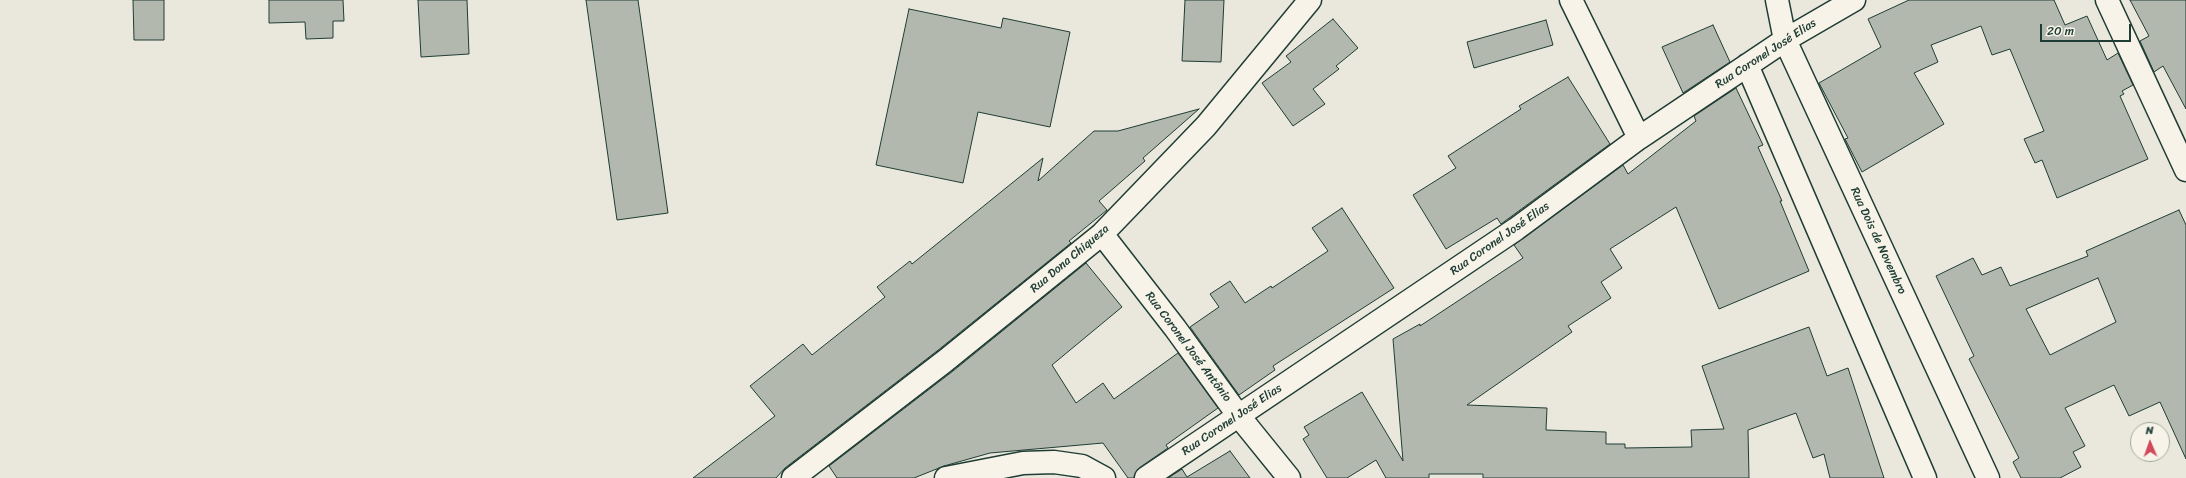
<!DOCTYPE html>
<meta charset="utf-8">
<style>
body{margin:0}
#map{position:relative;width:2186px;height:478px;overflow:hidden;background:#eae8dd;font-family:Sriracha,sans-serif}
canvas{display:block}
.north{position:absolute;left:2130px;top:422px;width:40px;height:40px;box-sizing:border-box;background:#f7f3e8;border:1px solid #a1aaa0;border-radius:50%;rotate:358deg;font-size:11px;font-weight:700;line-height:16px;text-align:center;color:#1f3d34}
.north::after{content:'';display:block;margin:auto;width:14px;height:18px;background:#d1495b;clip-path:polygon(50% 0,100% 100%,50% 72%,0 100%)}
.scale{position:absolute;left:2040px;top:24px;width:91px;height:18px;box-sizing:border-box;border:2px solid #1f3d34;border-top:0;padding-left:5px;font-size:12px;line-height:14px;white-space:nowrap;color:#1f3d34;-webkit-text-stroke:3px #f7f3e8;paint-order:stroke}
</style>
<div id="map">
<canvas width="2186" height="478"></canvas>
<div class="north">N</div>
<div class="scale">20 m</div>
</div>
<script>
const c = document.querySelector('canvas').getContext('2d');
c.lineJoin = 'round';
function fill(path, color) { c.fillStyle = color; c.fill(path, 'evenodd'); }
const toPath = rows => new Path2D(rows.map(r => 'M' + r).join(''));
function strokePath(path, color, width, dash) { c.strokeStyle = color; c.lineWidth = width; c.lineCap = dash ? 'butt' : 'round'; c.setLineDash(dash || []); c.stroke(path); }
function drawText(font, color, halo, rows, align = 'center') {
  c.font = font + ' Sriracha,sans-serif'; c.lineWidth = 4; c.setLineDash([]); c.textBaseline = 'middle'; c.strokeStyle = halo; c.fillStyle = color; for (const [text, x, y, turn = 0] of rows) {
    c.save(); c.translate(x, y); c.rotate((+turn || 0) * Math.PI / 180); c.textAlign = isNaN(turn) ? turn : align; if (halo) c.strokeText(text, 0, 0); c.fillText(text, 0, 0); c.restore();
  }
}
const building = toPath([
 [133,0,164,0,164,40,134,40,133,0],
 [269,0,343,0,344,21,333,21,333,38,306,39,305,22,269,23,269,0],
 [418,0,467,0,469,54,421,57,418,0],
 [586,0,638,0,668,213,617,220,586,0],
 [1185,0,1224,0,1221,62,1182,61,1185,0],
 [1909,0,2054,0,2065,25,2087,16,2107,60,2118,53,2133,85,2122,91,2124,94,2120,96,2148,159,2057,198,2042,160,2035,163,2024,139,2044,131,2010,49,1992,55,1981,26,1931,45,1938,62,1914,73,1944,124,1862,172,1845,139,1848,138,1819,83,1881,47,1868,19,1909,0],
 [2130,0,2186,0,2186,109,2163,66,2154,72,2140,41,2149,36,2130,0],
 [909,9,1001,28,1003,18,1070,32,1050,127,978,112,963,183,876,165,909,9],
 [1333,19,1358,48,1336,66,1339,69,1313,89,1325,104,1293,126,1262,83,1291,62,1286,56,1333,19],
 [1546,20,1553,45,1474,68,1467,42,1546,20],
 [1713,25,1730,62,1683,93,1662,47,1713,25],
 [1568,77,1610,144,1501,224,1497,218,1446,249,1413,195,1456,168,1448,156,1521,109,1519,106,1568,77],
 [1736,88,1763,145,1758,147,1782,201,1780,201,1809,271,1719,309,1676,207,1610,249,1622,268,1601,282,1611,298,1568,326,1572,332,1467,405,1547,408,1546,430,1606,432,1606,444,1625,444,1625,448,1692,447,1691,430,1724,429,1702,366,1809,327,1827,376,1848,368,1884,478,1830,478,1824,454,1813,458,1796,413,1748,430,1749,478,1483,478,1483,474,1429,474,1429,478,1386,478,1376,460,1347,478,1327,478,1303,439,1309,435,1304,427,1362,392,1403,461,1393,339,1420,324,1420,326,1523,258,1514,245,1623,165,1628,174,1696,121,1694,116,1736,88],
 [1199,109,1143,158,1145,161,1099,201,1107,210,1069,241,1071,243,937,351,785,468,776,478,693,478,775,416,750,386,803,344,812,355,885,297,877,287,910,261,912,264,1043,158,1038,181,1094,131,1118,131,1199,109],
 [1342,208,1394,288,1273,366,1275,370,1239,395,1190,327,1219,307,1210,294,1230,281,1245,303,1271,286,1272,288,1328,251,1312,228,1342,208],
 [2179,210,2186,225,2186,459,2160,402,2129,416,2114,385,2065,408,2085,446,2073,452,2081,467,2060,478,2021,478,2013,462,2019,458,1969,359,1974,356,1936,276,1973,258,1982,275,2001,267,2010,286,2088,256,2086,251,2179,210],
 [2098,278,2116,322,2050,355,2026,309,2098,278],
 [1086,263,1122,307,1052,365,1076,403,1103,383,1114,399,1178,353,1218,408,1166,445,1168,448,1139,468,1134,478,1128,478,1103,443,990,453,944,466,914,478,837,478,829,466,953,371,1086,263],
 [1230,451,1250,478,1168,478,1182,469,1187,477,1230,451]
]);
const street = toPath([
 [1571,0,1639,138],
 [1777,0,1785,40,1988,478],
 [2107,0,2186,170],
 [1747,65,1925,478],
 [1102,234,1175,328,1238,415,1289,478],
 [793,478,945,361,1102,234,1206,126,1310,0],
 [946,478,1023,463,1054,462,1082,466,1104,478],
 [1146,478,1516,229,1639,138,1785,40,1854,0]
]);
const streetNames = [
 ["Rua Coronel José Elias",1766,54,-33],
 ["Rua Coronel José Elias",1500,239,-35],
 ["Rua Dois de Novembro",1878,241,65],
 ["Rua Dona Chiqueza",1070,259,-40],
 ["Rua Coronel José Antônio",1188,347,53],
 ["Rua Coronel José Elias",1232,420,-34]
];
fill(building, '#b2b8ae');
strokePath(building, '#1f3d34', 1);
strokePath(street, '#1f3d34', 25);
strokePath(street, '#f7f3e8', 22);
drawText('12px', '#1f3d34', '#f7f3e8', streetNames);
</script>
